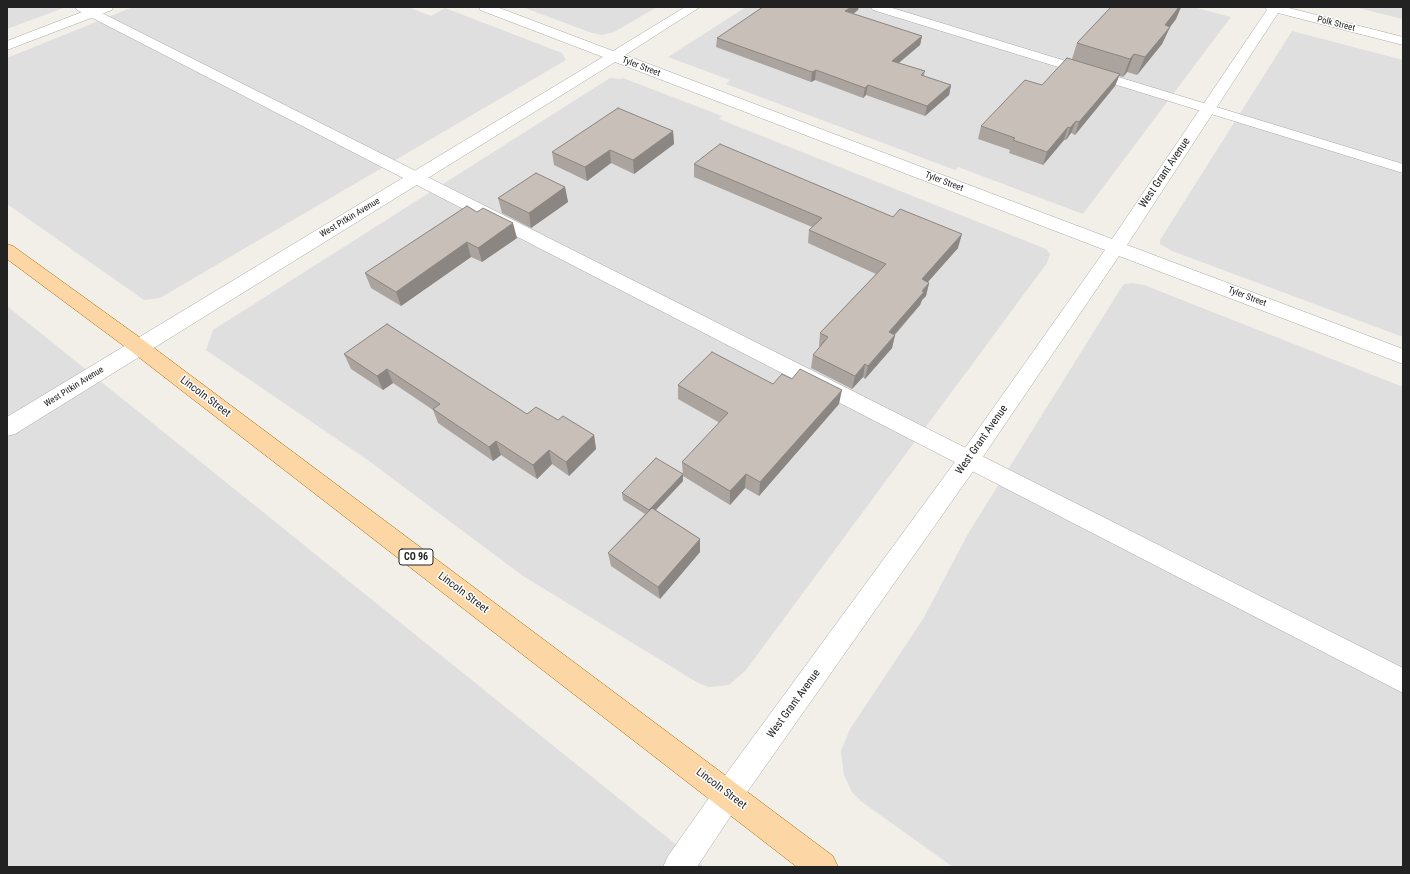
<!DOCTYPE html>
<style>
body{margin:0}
#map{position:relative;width:1410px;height:874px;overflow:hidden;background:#f2efe9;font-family:"Roboto Condensed",sans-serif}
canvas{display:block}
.frame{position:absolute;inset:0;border:8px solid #222;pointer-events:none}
</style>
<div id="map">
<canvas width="1410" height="874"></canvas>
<div class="frame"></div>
</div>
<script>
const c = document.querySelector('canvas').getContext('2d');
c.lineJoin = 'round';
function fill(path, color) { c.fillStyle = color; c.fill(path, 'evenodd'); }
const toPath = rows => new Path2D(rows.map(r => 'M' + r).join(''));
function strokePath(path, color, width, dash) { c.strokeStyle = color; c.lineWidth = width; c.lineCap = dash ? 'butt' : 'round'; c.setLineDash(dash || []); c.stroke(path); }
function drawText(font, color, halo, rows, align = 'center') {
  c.font = font + ' "Roboto Condensed",sans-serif'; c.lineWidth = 3; c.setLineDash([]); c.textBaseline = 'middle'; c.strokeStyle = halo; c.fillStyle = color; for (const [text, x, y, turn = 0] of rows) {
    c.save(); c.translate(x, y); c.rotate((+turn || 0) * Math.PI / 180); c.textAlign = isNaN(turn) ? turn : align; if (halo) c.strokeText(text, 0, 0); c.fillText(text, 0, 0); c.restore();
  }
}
const residential = toPath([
 [7,7,66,7,7,29],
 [133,7,408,7,431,16,445,8,562,53,566,60,160,298,144,300,7,204,7,58],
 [522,7,657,7,614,32,602,35,592,33],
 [746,7,1193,7,1231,17,1083,214,958,167,955,170,726,84,730,80,668,57],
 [1354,7,1403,7,1403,19],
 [1292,31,1403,60,1403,337,1172,251,1160,244,1160,240],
 [610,78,621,79,623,78,722,116,719,119,1046,249,1050,254,1047,263,746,670,729,685,709,687,698,683,523,576,369,461,206,350,213,330],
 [1132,283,1144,285,1403,387,1403,867,953,867,862,802,852,792,844,775,841,751,850,729,923,619,969,532,1121,288,1124,284],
 [7,306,704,867,7,867]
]);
const service = toPath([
 [75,7,90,7,1403,668,1403,693,77,10,75,7],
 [871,7,889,7,1403,164,1403,173,873,10,871,7]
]);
const minor = toPath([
 [95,7,113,7,112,10,7,50,7,41,95,7],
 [479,7,497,7,613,51,685,7,700,7,625,55,1112,239,1267,10,1264,7,1285,7,1403,37,1403,45,1278,13,1127,245,1403,349,1403,364,1119,256,976,467,738,805,697,867,663,867,668,856,718,785,960,455,1105,250,615,62,15,434,7,436,7,417,603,57,480,10,479,7]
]);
const primary = toPath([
 [7,244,13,246,146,342,833,856,838,867,797,867,132,352,7,259,7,244]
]);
const wall = toPath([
 [1111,7,1181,7,1176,19,1170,27,1162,44,1137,75,1127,72,1123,77,1119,76,1115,86,1075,135,1071,133,1066,140,1064,140,1043,165,1009,153,1010,150,978,139,981,126,1042,85,1072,59,1077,43],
 [858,10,853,14,922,36,920,45,899,63,925,71,924,76,951,85,949,95,925,116,866,95,863,98,815,80,811,82,716,47,717,38],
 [673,131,674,144,634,174,611,163,587,181,554,165,552,152],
 [694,164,958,248,928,282,929,283,926,296,922,300,920,305,895,335,892,348,865,379,863,377,852,389,811,368,813,355,820,347,819,346,820,333,876,274,808,243,809,230,812,227,694,177],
 [565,187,568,202,531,228,502,213,498,198],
 [477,212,517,238,482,262,471,257,401,306,371,288,365,273],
 [344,354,527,414,558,420,594,435,596,449,569,476,552,464,537,479,501,455,493,461,438,423,433,410,393,383,383,390,351,369],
 [773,384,839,404,759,496,745,488,730,505,683,476,682,462,720,423,678,399,678,385],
 [683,481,656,510,700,539,700,552,660,599,611,566,608,553,645,514,623,500,622,493]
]);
const shadedWall = toPath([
 [851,7,859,7,858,10,844,21,845,11],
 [1179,7,1181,7,1176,19,1170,27,1162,44,1137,75,1145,57,1165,25],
 [922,36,920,45,890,70,892,61],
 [1134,54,1127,72,1123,77,1130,59],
 [816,70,815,80,811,82,812,72],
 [1120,74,1115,86,1075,135,1079,122],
 [868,85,866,95,863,98,865,88],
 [951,85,949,95,925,116,927,106],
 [1076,121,1071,133,1066,140,1070,128],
 [1068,127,1064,140,1043,165,1047,152],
 [673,131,674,144,634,174,633,160],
 [610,150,611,163,587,181,585,167],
 [565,187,568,202,531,228,529,213],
 [513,223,517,238,482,262,478,248],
 [962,234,958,248,918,293,922,279],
 [467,242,471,257,401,306,396,292],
 [929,283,926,296,922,300,920,305,885,345,889,332],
 [895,335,892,348,865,379,868,366],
 [865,364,863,377,852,389,855,376],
 [387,369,393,383,383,390,377,376],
 [842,390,839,404,759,496,760,482],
 [594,435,596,449,569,476,566,462],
 [496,441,501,455,493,461,489,447],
 [549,450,552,464,537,479,533,465],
 [683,474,683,481,649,517,649,510],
 [746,474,745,488,730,505,730,491],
 [700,539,700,552,660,599,658,587]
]);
const building = toPath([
 [763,7,851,7,845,11,922,36,892,61,925,71,921,75,951,85,927,106,868,85,865,88,816,70,812,72,717,38,763,7],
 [1111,7,1179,7,1165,25,1170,27,1145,57,1134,54,1130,59,1077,43,1111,7],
 [1067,58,1120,74,1079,122,1076,121,1070,128,1068,127,1047,152,1013,140,1015,138,981,126,1025,80,1042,85,1067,58],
 [618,108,673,131,633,160,610,150,585,167,552,152,618,108],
 [720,144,893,217,900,209,962,234,922,279,929,283,922,291,924,292,889,332,895,335,868,366,865,364,855,376,813,355,828,337,820,333,886,264,809,230,822,218,694,164,720,144],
 [536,173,565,187,529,213,498,198,536,173],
 [467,206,477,212,483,208,513,223,478,248,467,242,396,292,365,273,467,206],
 [387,324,527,414,536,407,558,420,563,416,594,435,566,462,549,450,533,465,496,441,489,447,433,409,440,404,387,369,377,376,344,354,387,324],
 [712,352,773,384,782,374,792,379,800,369,842,390,760,482,746,474,730,491,682,462,728,413,678,385,712,352],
 [656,458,683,474,649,510,622,493,656,458],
 [652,508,700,539,658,587,608,553,652,508]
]);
const farStreetnames = [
 ["Polk Street",1336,24,14],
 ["Tyler Street",641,67,21],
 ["Tyler Street",944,182,21],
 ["West Pitkin Avenue",350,218,-31],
 ["Tyler Street",1247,297,21],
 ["West Pitkin Avenue",74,387,-32]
];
const shields = [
 [416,557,34]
];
const shieldNames = [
 ["CO 96",416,557]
];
const streetNames = [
 ["West Grant Avenue",1165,173,-56],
 ["Lincoln Street",205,397,37],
 ["West Grant Avenue",982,440,-55],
 ["Lincoln Street",463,593,37],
 ["West Grant Avenue",794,704,-54],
 ["Lincoln Street",721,789,37]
];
fill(residential, '#e0dfdf');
strokePath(service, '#a9a9a9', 1);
strokePath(minor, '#a9a9a9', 1);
strokePath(primary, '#a06b00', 1);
fill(service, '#fff');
fill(minor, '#fff');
fill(primary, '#fcd6a4');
fill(wall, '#aba49e');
fill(shadedWall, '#8b8681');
fill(building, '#c7bfb8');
strokePath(building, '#8b8681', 1);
drawText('9px', '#222', '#fff', farStreetnames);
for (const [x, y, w] of shields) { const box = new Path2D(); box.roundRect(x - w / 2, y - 8, w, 16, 3); c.fillStyle = '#fff'; c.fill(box); strokePath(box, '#222', 1); }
drawText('bold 10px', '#222', null, shieldNames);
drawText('11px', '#222', '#fff', streetNames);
</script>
